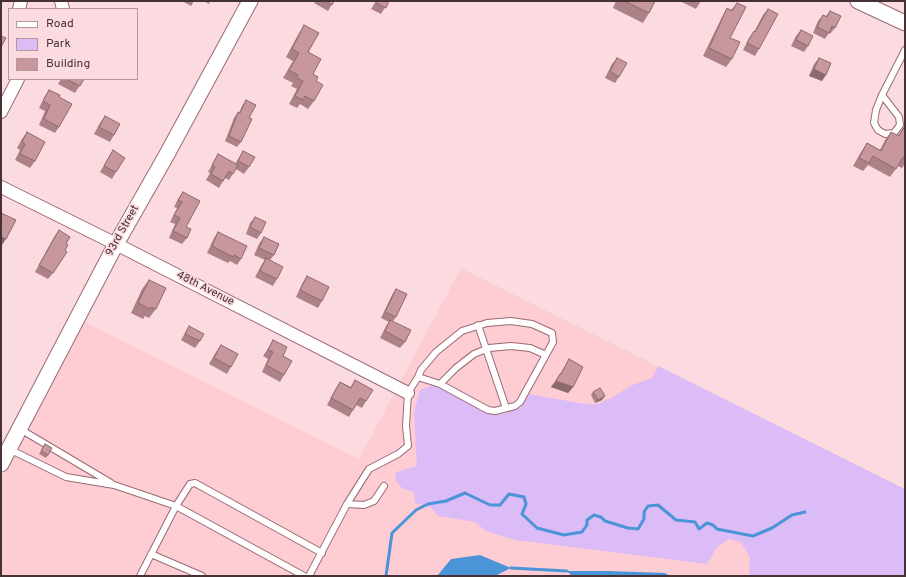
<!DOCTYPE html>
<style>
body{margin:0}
#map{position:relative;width:906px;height:577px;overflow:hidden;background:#fcdbe0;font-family:Overpass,sans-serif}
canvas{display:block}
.frame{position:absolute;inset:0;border:2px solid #463134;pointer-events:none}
.legend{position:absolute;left:8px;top:8px;width:130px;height:72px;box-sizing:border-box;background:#fcdbe0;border:1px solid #b3979b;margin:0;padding:5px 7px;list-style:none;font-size:12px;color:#463134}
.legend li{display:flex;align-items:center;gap:8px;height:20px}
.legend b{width:20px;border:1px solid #b3979b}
</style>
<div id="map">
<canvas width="906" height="577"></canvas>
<div class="frame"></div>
<ul class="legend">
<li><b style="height:5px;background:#fff"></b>Road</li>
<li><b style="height:11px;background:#dcbcf7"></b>Park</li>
<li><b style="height:11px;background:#c8969d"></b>Building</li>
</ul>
</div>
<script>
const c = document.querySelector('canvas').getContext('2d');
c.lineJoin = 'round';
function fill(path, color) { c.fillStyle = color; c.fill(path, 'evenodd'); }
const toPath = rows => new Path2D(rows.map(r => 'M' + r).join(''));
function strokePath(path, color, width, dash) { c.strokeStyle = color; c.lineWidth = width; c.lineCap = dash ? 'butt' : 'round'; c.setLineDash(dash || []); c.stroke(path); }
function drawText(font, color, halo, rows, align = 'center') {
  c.font = font + ' Overpass,sans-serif'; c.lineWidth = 3.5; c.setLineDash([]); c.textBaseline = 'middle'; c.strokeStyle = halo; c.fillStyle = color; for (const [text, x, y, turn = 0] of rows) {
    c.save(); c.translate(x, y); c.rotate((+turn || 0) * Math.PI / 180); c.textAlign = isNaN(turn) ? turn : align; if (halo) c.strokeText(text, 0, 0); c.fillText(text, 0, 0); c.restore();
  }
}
const built = toPath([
 [461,268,905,489,905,576,1,576,1,479,85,322,359,459]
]);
const green = toPath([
 [658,366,905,489,905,576,749,576,750,557,741,542,729,539,717,547,707,564,515,540,486,531,475,522,438,516,431,508,415,503,414,492,402,488,395,480,396,472,417,466,414,412,420,390,434,385,468,402,500,415,520,408,528,394,585,404,598,404,613,397,630,386,652,378]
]);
const water = toPath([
 [480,555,511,568,495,576,437,576,451,559],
 [567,571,608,571,665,573,670,576,572,576]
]);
const stream = toPath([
 [511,568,567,571],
 [386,576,392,533,416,510,428,504,446,501,465,493,490,505,500,505,509,494,524,497,526,504,522,514,537,528,564,535,582,532,587,525,587,520,594,515,601,517,605,521,628,528,638,529,644,519,644,512,648,506,658,505,676,520,695,522,699,529,707,523,713,525,717,529,753,536,772,528,792,515,805,512]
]);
const service = toPath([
 [882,95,899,117,900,125,894,133,885,134,878,130,874,123,876,110,882,95,905,50],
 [478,325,506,408],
 [440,384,456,368,474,354,489,348,511,346,530,348,546,355],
 [20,429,111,483],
 [9,449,66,477,114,485,176,506,304,576],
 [347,504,364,505,374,501,384,486],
 [151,554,202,576],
 [140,576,176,506,190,484,195,483,322,553],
 [309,576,347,504,369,469,398,454,408,446,406,426,408,393,418,377,421,370,436,352,462,331,487,323,511,321,532,324,552,333,553,342,520,402,515,406,495,411,488,410,440,384,418,377]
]);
const minor = toPath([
 [61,1,63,9],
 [19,9,21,1],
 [1,112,18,79],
 [1,187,116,244,408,393]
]);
const tertiary = toPath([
 [858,1,905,23],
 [1,464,116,244,166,156,250,1]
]);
const wall = toPath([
 [182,1,194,1,191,6],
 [204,1,210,1,209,4],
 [316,1,334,1,328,11,314,3],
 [376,1,389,1,381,14,371,9],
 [616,1,655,1,649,13,643,23,613,8],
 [682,1,701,1,696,9,682,2],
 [737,3,730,38,732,59,726,67,703,56,722,17,727,8,731,10],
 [768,9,759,49,755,56,743,50,749,38,754,31,754,32,763,15],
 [830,11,835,28,830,34,829,33,825,39,813,33,818,21,823,15,826,16],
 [304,25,313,74,316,81,314,101,308,109,300,104,297,108,289,104,297,89,291,86,293,83,283,78,293,61,286,57,299,33],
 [801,30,808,46,804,52,791,46,796,36],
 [617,58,619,77,615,83,605,78,612,64],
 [819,58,822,81,809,76,814,64],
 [61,79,84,79,75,93,58,84],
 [49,90,59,127,55,133,39,125,45,111,39,108,45,96],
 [246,100,249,118,241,142,237,147,225,141,234,118,238,112,239,113,242,106],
 [105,116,114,135,110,142,94,134,100,123],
 [905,125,905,164,902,168,898,166,890,177,868,165,863,171,853,166,861,152,867,143,880,150,885,140,891,132,898,136],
 [27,132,35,161,30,168,15,160,20,150,17,148,22,139],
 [113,150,116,172,112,179,100,172],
 [243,151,249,167,244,174,236,169,229,180,225,178,219,188,206,180,210,173,208,172,218,154,235,164],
 [183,192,187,238,182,244,169,238,175,224,170,222,177,208,174,207,178,199],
 [255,217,261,233,257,239,246,234,250,223],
 [59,230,53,273,48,279,35,272,54,237],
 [218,232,241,259,237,265,230,261,228,263,207,253,214,238],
 [264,237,274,255,270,260,277,279,273,286,255,277,262,264,265,260,254,255,259,244],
 [307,276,322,301,318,308,296,297,303,282],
 [149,280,156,309,149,318,145,316,143,319,131,313,142,289],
 [396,289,396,317,393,321,405,342,400,348,380,338,386,326,389,322,381,318,392,295],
 [189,326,200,341,195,348,181,340],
 [273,340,284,375,280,382,262,372,268,359,263,356,269,347],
 [221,345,231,367,227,374,209,364,216,352],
 [569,359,573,387,568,393,551,387,560,374,565,366],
 [355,380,366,401,362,408,356,405,349,417,327,405,336,388,340,382,351,387],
 [593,392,602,400,595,403,591,395],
 [45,444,48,455,46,458,39,454]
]);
const shadedWall = toPath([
 [814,69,826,75,822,81,809,76],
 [1,237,6,239,2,245,1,245],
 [556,381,573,387,568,393,551,387],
 [605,396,602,400,595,403,598,400]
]);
const building = toPath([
 [326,1,334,1,332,5,326,1],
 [377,1,389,1,386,8,376,3,377,1],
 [624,1,655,1,649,13,624,1],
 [737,3,746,7,730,38,740,42,732,59,709,48,727,8,732,11,737,3],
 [768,9,778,14,759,49,747,43,754,31,755,32,768,9],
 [830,11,841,16,835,28,832,26,829,33,817,27,823,15,827,17,830,11],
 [304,25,319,33,308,52,321,59,313,74,318,77,316,81,323,85,314,101,305,96,303,100,295,96,303,81,297,78,298,75,289,70,299,53,292,49,304,25],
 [801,30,813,36,808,46,796,40,801,30],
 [1,36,6,38,1,47,1,36],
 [617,58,627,63,619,77,610,71,617,58],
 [819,58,831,63,826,75,814,69,819,58],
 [66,79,84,79,80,86,66,79],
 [49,90,60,95,59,97,72,104,59,127,44,119,50,105,43,101,49,90],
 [246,100,256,105,249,118,252,119,241,142,229,136,238,112,240,113,246,100],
 [105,116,120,124,114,135,99,127,105,116],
 [905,126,905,158,903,157,896,169,873,156,869,163,859,158,867,143,881,151,891,132,899,136,905,126],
 [27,132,45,142,35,161,20,154,25,144,22,142,27,132],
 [113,150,125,158,116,172,104,166,113,150],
 [243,151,255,157,249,167,238,161,243,151],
 [218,154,238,165,233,174,229,171,223,181,211,174,215,167,212,165,218,154],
 [183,192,200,201,186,227,191,229,187,238,173,231,180,218,174,215,182,202,178,200,183,192],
 [1,213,16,220,6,239,1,237,1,213],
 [255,217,266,222,261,233,250,227,255,217],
 [59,230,70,237,66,244,68,245,65,250,67,252,53,273,39,265,59,230],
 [218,232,247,246,241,259,234,255,233,257,212,246,218,232],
 [264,237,279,244,274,255,259,248,264,237],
 [266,258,283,267,277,279,260,271,266,258],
 [307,276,329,287,322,301,300,290,307,276],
 [149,280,166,288,156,309,151,307,150,309,138,303,149,280],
 [396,289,407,294,396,317,385,312,396,289],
 [390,320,411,330,405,342,385,331,390,320],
 [189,326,204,334,200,341,185,334,189,326],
 [273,340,287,347,283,356,292,361,284,375,266,365,273,352,268,350,273,340],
 [221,345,238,354,231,367,214,358,221,345],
 [569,359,583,367,573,387,556,381,560,374,561,374,569,359],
 [355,380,373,390,366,401,360,398,353,410,331,398,340,382,351,388,355,380],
 [600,388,605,396,598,400,593,392,600,388],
 [45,444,52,448,48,455,41,451,45,444]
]);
const streetNames = [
 ["93rd Street",123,231,-61],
 ["48th Avenue",205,289,27]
];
fill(built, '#feccd3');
fill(green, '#dcbcf7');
fill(water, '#4b94d8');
strokePath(stream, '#4b94d8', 3);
strokePath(service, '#996a71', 8);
strokePath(minor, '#996a71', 14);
strokePath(tertiary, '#996a71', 17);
strokePath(service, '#fff', 6);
strokePath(minor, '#fff', 12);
strokePath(tertiary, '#fff', 15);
fill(wall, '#ac8187');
fill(shadedWall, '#8c696e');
fill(building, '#c8969d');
strokePath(building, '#8c696e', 1);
drawText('11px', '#463134', '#fcdbe0', streetNames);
</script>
